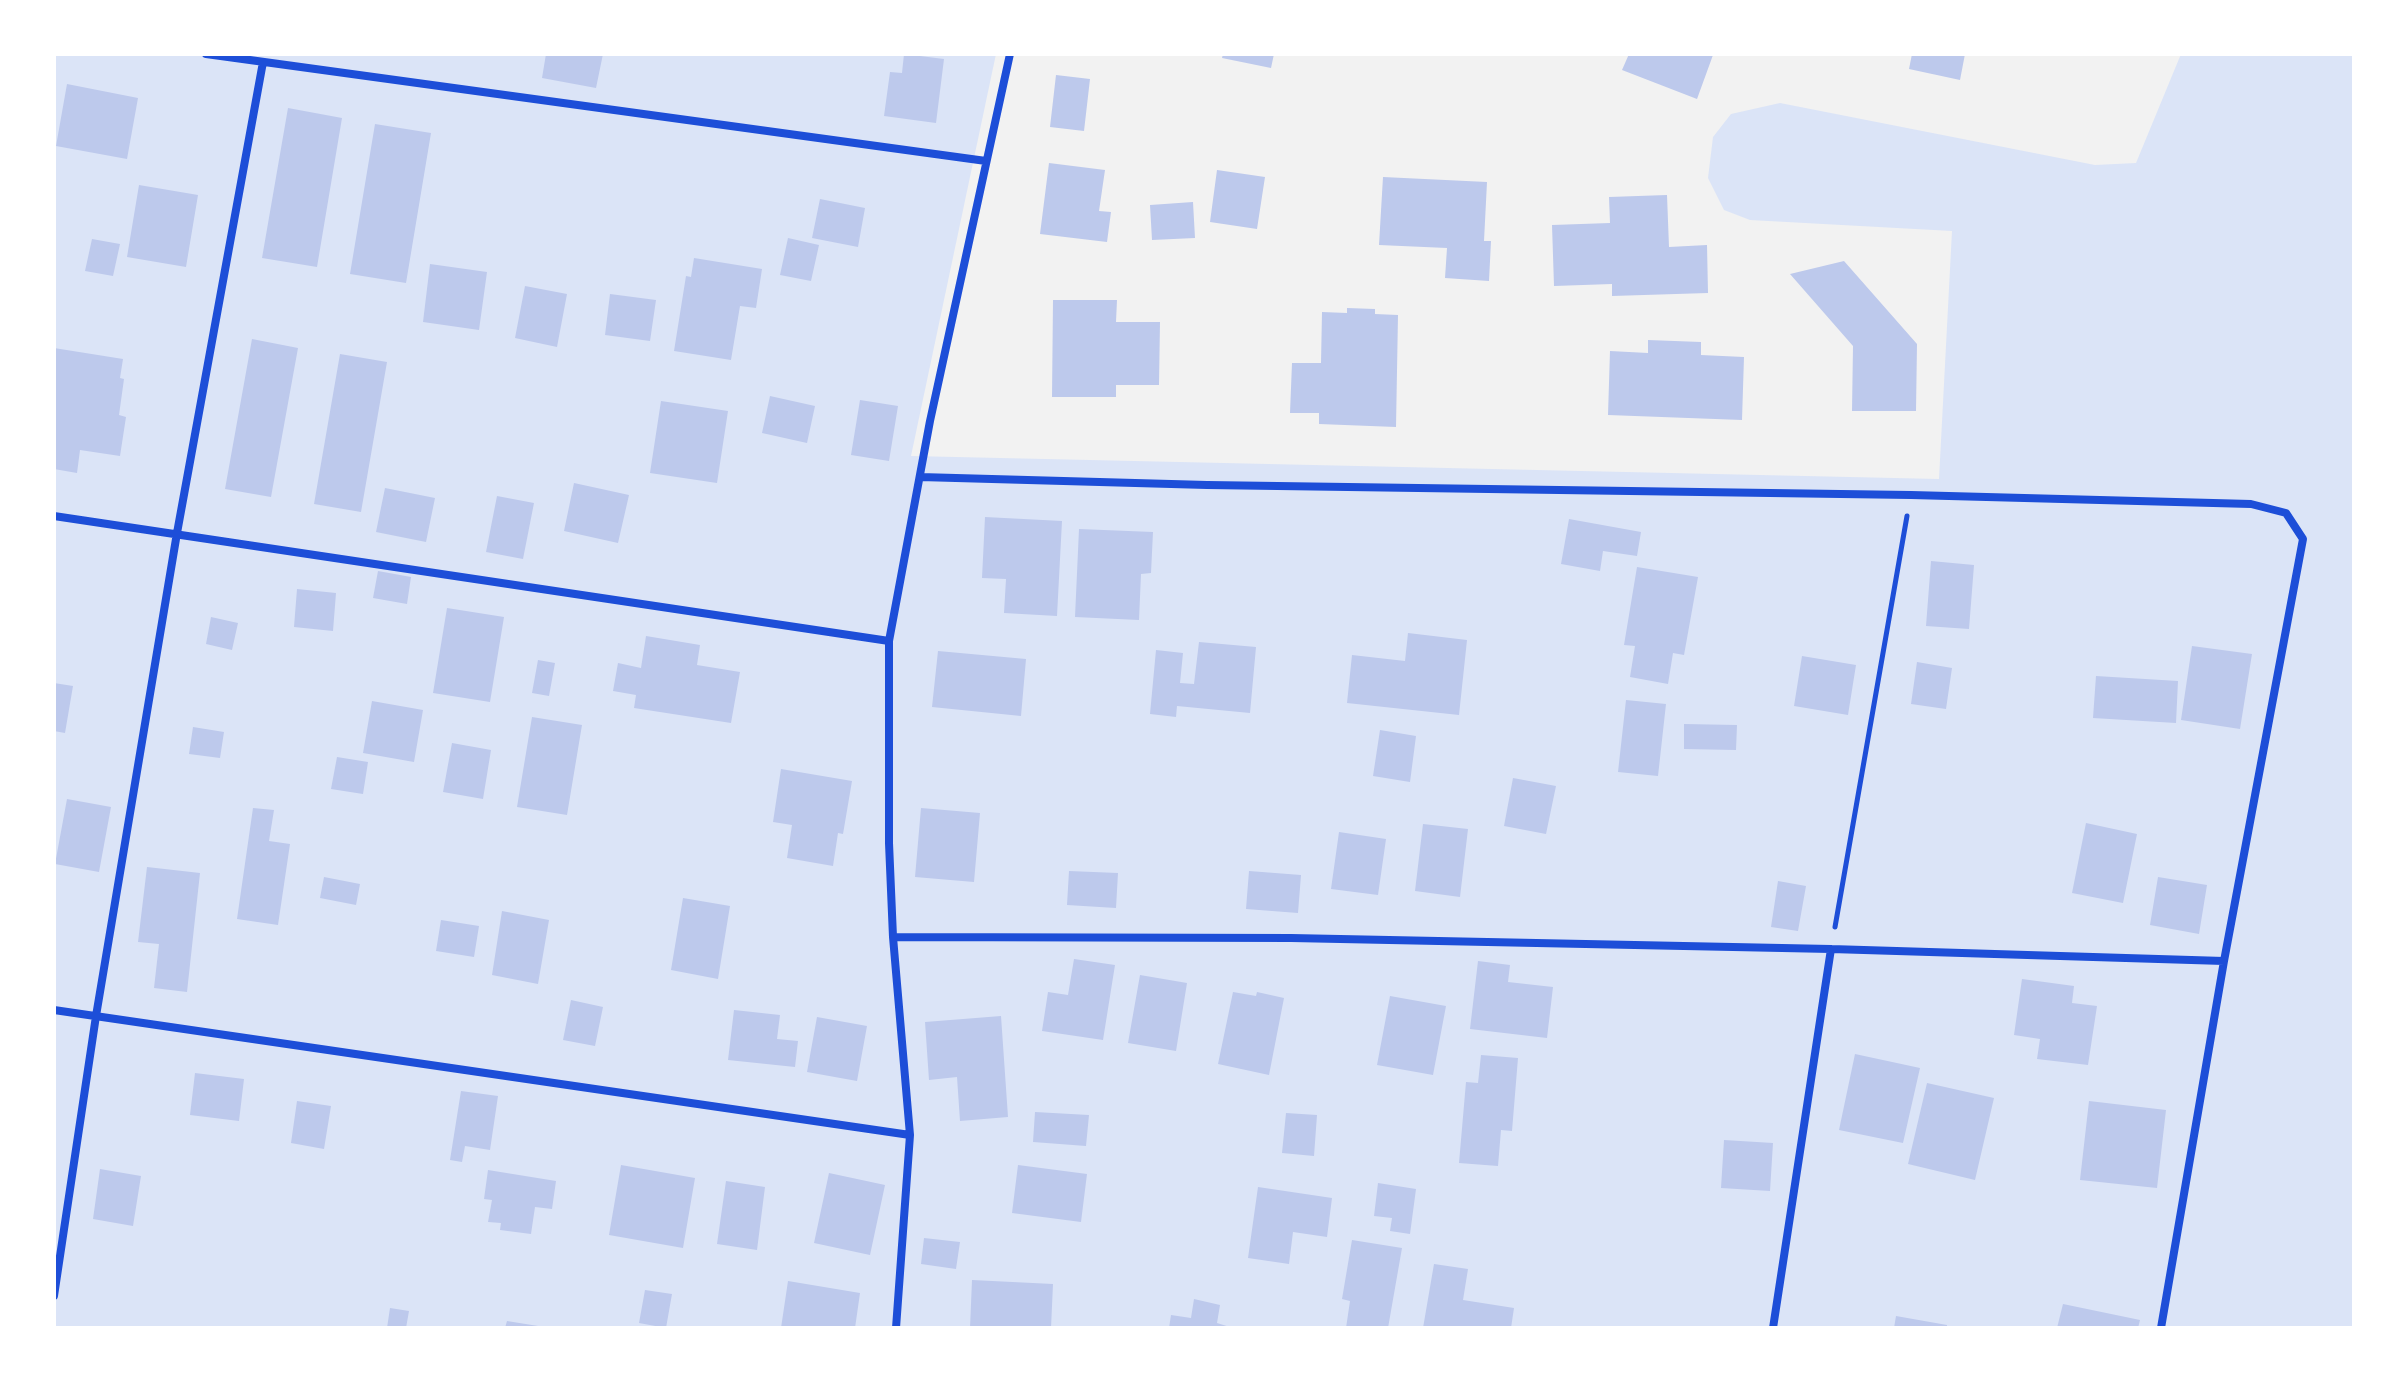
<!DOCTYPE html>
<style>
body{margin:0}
#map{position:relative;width:2408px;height:1382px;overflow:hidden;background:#f2f2f2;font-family:"Source Sans 3",sans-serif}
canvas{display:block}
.frame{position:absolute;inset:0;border:56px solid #fff;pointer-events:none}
</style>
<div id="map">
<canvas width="2408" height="1382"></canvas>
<div class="frame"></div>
</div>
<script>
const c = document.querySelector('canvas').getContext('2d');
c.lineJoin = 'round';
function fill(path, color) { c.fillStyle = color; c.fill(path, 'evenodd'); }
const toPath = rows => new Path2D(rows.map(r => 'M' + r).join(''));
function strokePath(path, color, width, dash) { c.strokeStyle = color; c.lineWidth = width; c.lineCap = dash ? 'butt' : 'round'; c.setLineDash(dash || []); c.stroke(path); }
const green = toPath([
 [54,54,996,54,911,456,1939,479,1952,231,1750,220,1724,210,1708,178,1713,137,1731,114,1780,103,2095,165,2136,163,2181,54,2354,54,2354,1328,54,1328]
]);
const building = toPath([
 [546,54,603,54,596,88,542,78],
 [904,54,944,59,936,123,884,116,890,72,902,73],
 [1223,54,1274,54,1271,68,1222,58],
 [1629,54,1710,54,1713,55,1697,99,1622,70],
 [1912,54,1965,54,1960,80,1909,69],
 [1056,75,1090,79,1084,131,1050,127],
 [67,84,138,98,127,159,56,146],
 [288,108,342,118,317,267,262,258],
 [375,124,431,133,406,283,350,274],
 [1049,163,1105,170,1099,211,1111,212,1107,242,1040,234],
 [1217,170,1265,177,1257,229,1210,222],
 [1383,177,1487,182,1484,241,1491,241,1489,281,1445,278,1447,248,1379,245],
 [139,185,198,195,186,267,127,257],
 [1667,195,1669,247,1707,245,1708,293,1612,296,1612,284,1554,286,1552,225,1610,223,1609,197],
 [820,199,865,208,858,247,812,238],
 [1193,202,1195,238,1152,240,1150,205],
 [788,238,819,245,811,281,780,275],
 [92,239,120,244,113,276,85,271],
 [694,258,762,269,756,308,740,306,731,360,674,351,686,276,691,277],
 [1844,261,1917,344,1916,411,1852,411,1853,346,1790,274],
 [430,264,487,272,479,330,423,322],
 [525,286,567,294,557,347,515,338],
 [610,294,656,300,650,341,605,335],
 [1053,300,1117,300,1116,322,1160,322,1159,385,1116,385,1116,397,1052,397],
 [1347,308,1375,309,1375,314,1398,315,1396,427,1319,424,1319,413,1290,413,1292,363,1321,363,1322,312,1347,313],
 [252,339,298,348,271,497,225,489],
 [1648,340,1701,342,1701,355,1744,357,1742,420,1608,415,1610,351,1648,353],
 [54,348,123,359,120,378,124,379,119,415,126,417,120,456,80,450,77,473,54,469],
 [340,354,387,362,361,512,314,504],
 [770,396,815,406,807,443,762,433],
 [860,400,898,406,889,461,851,455],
 [661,401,728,411,717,483,650,473],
 [574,483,629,495,618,543,564,531],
 [385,488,435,498,426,542,376,532],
 [497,496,534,503,523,559,486,552],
 [985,517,1062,521,1057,616,1004,613,1006,579,982,578],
 [1569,519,1641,532,1637,556,1603,551,1600,571,1561,564],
 [1079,529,1153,532,1151,573,1141,574,1139,620,1075,617],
 [1931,561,1974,565,1969,629,1926,626],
 [1637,567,1698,577,1684,655,1673,653,1668,684,1630,677,1635,646,1624,645],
 [378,571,411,577,407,604,373,598],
 [297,589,336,593,333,631,294,627],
 [447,608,504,617,490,702,433,693],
 [211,617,238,623,232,650,206,644],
 [1408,633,1467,640,1459,715,1347,703,1352,655,1405,661],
 [646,636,700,645,697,665,740,672,731,723,634,708,636,695,613,691,618,663,641,668],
 [1199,642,1256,647,1250,713,1177,706,1176,717,1150,714,1156,650,1183,653,1180,683,1194,684],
 [2192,646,2252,654,2240,729,2181,720],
 [938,651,1026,659,1021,716,932,707],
 [1802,656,1856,665,1848,715,1794,706],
 [538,660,555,663,549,696,532,693],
 [1917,662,1952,668,1946,709,1911,704],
 [2096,676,2178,681,2176,723,2093,718],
 [54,683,73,686,65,733,54,731],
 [1626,700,1666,704,1658,776,1618,772],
 [372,701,423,710,414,762,363,753],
 [532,717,582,725,567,815,517,807],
 [1684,724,1737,725,1736,750,1684,749],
 [193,727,224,732,220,758,189,754],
 [1380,730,1416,736,1410,782,1373,776],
 [452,743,491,750,483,799,443,792],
 [337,757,368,762,363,794,331,789],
 [781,769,852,781,843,834,838,833,833,866,787,858,792,825,773,822],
 [1513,778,1556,786,1546,834,1504,826],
 [67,799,111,807,99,872,55,864],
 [253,808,274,810,269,841,290,844,278,925,237,919],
 [921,808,980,813,974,882,915,877],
 [2086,823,2137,834,2123,903,2072,893],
 [1423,824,1468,829,1460,897,1415,891],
 [1339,832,1386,839,1378,895,1331,889],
 [147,867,200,873,187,992,154,988,159,944,138,942],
 [1069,871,1118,873,1116,908,1067,905],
 [1249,871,1301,875,1298,913,1246,909],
 [324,877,360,884,356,905,320,898],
 [2158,877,2207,885,2199,934,2150,925],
 [1778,881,1806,886,1798,931,1771,927],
 [683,898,730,906,718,979,671,970],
 [502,911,549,920,538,984,492,975],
 [441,920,479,926,474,957,436,951],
 [1074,959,1115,965,1103,1040,1042,1031,1048,992,1068,995],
 [1478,961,1510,965,1508,982,1553,987,1547,1038,1470,1029],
 [1140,975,1187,983,1176,1051,1128,1043],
 [2022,979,2074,986,2072,1003,2097,1006,2088,1065,2037,1059,2040,1039,2014,1035],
 [1233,992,1256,996,1257,992,1284,998,1269,1075,1218,1064],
 [1390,996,1446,1006,1433,1075,1377,1065],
 [571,1000,603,1007,595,1046,563,1040],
 [734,1010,780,1015,777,1039,798,1041,795,1067,728,1060],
 [1001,1016,1008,1117,960,1121,957,1077,929,1080,925,1022],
 [817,1017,867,1026,857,1081,807,1072],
 [1855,1054,1920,1068,1903,1143,1839,1130],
 [1481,1055,1518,1058,1512,1131,1501,1130,1498,1166,1459,1163,1466,1082,1478,1083],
 [195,1073,244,1079,239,1121,190,1115],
 [1927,1083,1994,1098,1975,1180,1908,1164],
 [461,1091,498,1096,490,1150,465,1146,462,1162,450,1160],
 [297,1101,331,1106,324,1149,291,1143],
 [2089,1101,2166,1110,2157,1188,2080,1180],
 [1035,1112,1089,1115,1086,1146,1033,1142],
 [1286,1113,1317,1115,1314,1156,1282,1153],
 [1724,1140,1773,1143,1770,1191,1721,1188],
 [621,1165,695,1178,683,1248,609,1235],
 [1018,1165,1087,1174,1081,1222,1012,1213],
 [100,1169,141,1176,133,1226,93,1219],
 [488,1170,556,1181,552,1209,535,1207,531,1234,500,1230,501,1223,488,1222,492,1200,484,1199],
 [829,1173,885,1185,870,1255,814,1243],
 [726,1181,765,1187,757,1250,717,1244],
 [1378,1183,1416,1189,1410,1234,1390,1231,1392,1218,1374,1216],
 [1258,1187,1332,1198,1327,1237,1293,1232,1289,1264,1248,1258],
 [924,1238,960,1242,956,1269,921,1264],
 [1352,1240,1402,1248,1388,1328,1346,1328,1350,1301,1342,1299],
 [1434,1264,1468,1269,1463,1300,1514,1308,1511,1328,1423,1328],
 [972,1280,1053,1284,1051,1328,970,1328],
 [788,1281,860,1293,855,1328,781,1328],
 [645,1290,672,1294,666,1328,639,1323],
 [1194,1299,1220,1305,1217,1323,1233,1328,1169,1328,1171,1315,1191,1318],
 [2063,1304,2140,1320,2138,1328,2057,1328],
 [390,1308,409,1311,406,1328,387,1328],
 [1896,1316,1947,1325,1947,1328,1894,1328],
 [507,1321,538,1326,538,1328,505,1328]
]);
const path = toPath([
 [1835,927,1907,516]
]);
const minor = toPath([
 [206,54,986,161],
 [920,477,1207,485,1911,495,2251,504,2286,513,2303,539,2224,961,2161,1328],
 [54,516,889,641],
 [893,937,1291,938,1831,949,2224,961],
 [54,1010,910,1135],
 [54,1296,96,1016,177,533,263,62],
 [896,1328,910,1135,893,937,889,843,889,641,930,421,1010,54],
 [1773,1328,1831,949]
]);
fill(green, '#dbe4f7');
fill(building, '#bdc9ec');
strokePath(path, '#1d4ed8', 5);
strokePath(minor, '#1d4ed8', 8);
</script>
